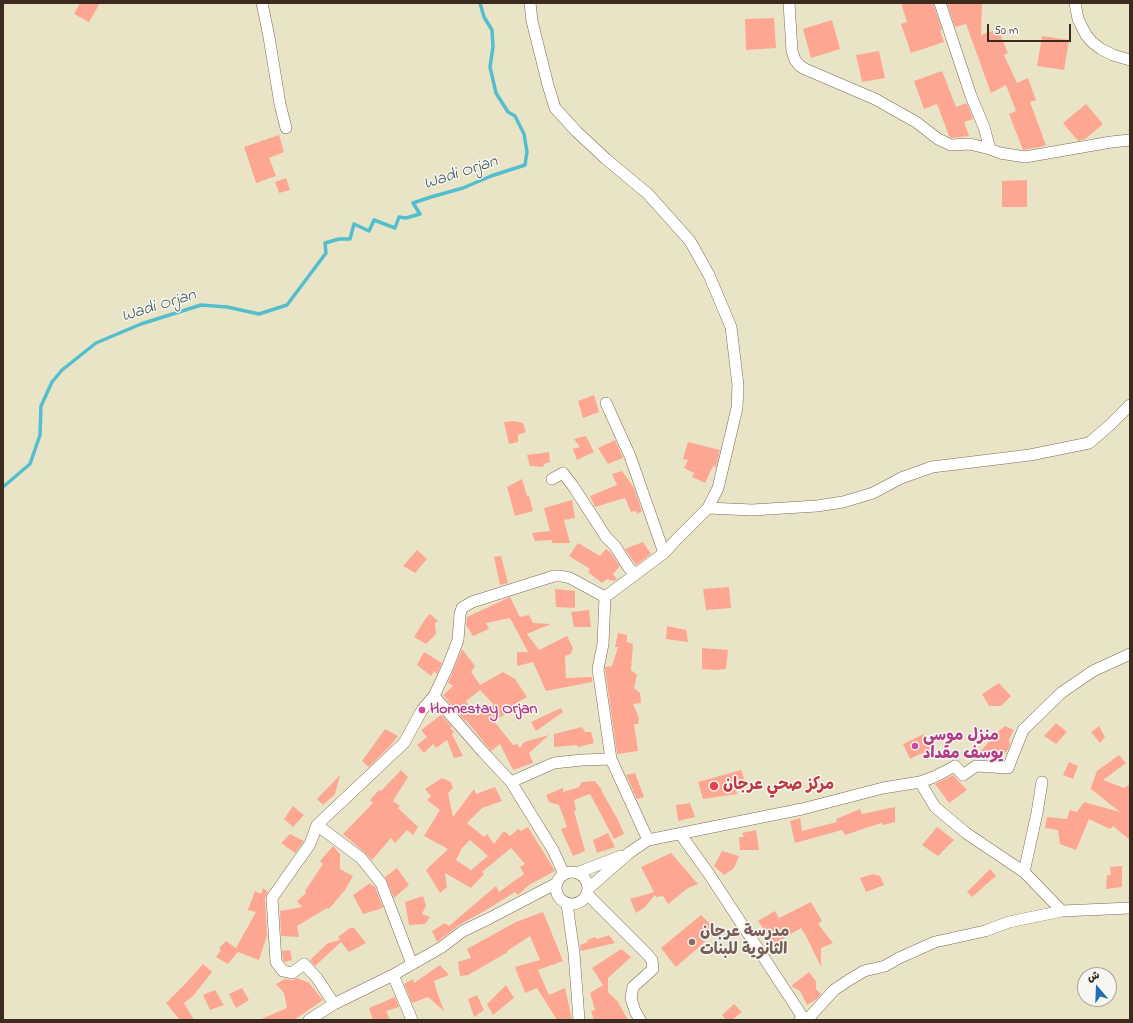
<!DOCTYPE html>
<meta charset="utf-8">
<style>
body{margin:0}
#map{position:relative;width:1133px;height:1023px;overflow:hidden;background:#eae4c6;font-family:"Indie Flower","Playpen Sans Arabic",sans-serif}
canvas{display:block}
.frame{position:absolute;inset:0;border:4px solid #3b2a1e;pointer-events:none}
.north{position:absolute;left:1077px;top:967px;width:40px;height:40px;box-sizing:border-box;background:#f6f6f2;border:1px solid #aba49d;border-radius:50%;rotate:341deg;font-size:11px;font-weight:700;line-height:16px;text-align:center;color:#3b2a1e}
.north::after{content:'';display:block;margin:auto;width:14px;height:18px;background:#1f6fb2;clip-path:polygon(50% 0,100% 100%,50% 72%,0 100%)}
.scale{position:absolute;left:987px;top:24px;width:84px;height:18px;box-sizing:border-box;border:2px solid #3b2a1e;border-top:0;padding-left:5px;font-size:12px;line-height:14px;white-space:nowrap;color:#3b2a1e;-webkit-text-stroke:3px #f6f6f2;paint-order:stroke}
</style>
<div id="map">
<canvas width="1133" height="1023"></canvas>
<div class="frame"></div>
<div class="north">ش</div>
<div class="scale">50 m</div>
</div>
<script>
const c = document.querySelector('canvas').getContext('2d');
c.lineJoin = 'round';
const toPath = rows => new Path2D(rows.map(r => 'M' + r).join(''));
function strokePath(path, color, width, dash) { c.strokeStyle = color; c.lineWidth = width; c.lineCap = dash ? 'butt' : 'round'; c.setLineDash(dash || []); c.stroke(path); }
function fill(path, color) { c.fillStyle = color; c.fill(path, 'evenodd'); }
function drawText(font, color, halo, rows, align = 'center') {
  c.font = font + ' "Indie Flower","Playpen Sans Arabic",sans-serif'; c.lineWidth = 3; c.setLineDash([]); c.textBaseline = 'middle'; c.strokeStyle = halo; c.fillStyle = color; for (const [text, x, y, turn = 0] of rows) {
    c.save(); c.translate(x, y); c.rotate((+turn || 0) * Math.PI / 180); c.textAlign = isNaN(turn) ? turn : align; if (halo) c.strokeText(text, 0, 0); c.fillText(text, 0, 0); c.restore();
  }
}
const stream = toPath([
 [3,487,30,464,40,435,41,406,52,382,62,370,96,343,141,324,201,305,227,307,259,314,287,305,326,253,325,243,339,239,350,239,354,224,369,231,374,220,395,228,399,217,406,218,420,214,413,203,431,197,463,188,491,176,525,165,527,152,524,134,515,116,508,112,496,93,490,67,493,47,492,30,484,17,480,3]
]);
const building = toPath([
 [80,3,100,3,89,22,74,14],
 [901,3,933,3,942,30,940,30,944,42,911,53,901,24,907,22],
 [947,3,982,3,981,35,998,29,1008,53,1004,55,1017,83,1028,78,1036,100,1030,102,1046,145,1040,147,1023,150,1009,114,1016,111,1006,85,991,93,966,24,955,27],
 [774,18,776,48,746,50,745,19],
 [832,20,840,49,811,58,803,29],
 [1042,36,1069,40,1064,70,1037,66],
 [879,51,885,78,862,82,856,55],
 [942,71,956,107,967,103,973,119,964,122,969,136,952,138,949,136,937,104,924,109,914,81],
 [1086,104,1103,124,1085,139,1078,141,1063,123],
 [279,135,284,152,269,158,276,176,256,183,244,147],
 [286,178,290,190,279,193,275,182],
 [1027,180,1027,207,1002,207,1002,181],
 [594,395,599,412,583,418,578,401],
 [513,421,523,423,526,432,518,435,518,442,509,444,504,422],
 [586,436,594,452,577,460,573,449,580,447,574,439],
 [615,440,623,458,608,464,598,448],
 [688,442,720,450,716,467,713,466,705,483,692,477,694,473,684,468,688,460,683,459],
 [549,452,550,462,544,464,543,467,530,466,527,455],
 [622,471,634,488,642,511,637,514,636,511,631,512,625,498,595,507,590,496,617,485,612,474],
 [522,479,527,496,529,496,533,511,515,516,507,487],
 [572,500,575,518,564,520,570,543,552,543,552,540,535,541,532,533,550,531,544,508],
 [643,542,651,554,636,565,625,549],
 [578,543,600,556,606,549,611,553,620,566,613,574,617,579,614,581,607,579,602,583,588,572,590,569,569,556],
 [417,550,427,559,415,573,403,566],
 [501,556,508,583,500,585,494,557],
 [729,587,731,608,706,610,703,589],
 [555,589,575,591,575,608,556,607],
 [510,597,520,617,529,615,533,623,551,624,527,634,539,650,567,636,573,648,571,654,565,656,566,678,592,677,592,682,546,691,533,662,517,666,517,652,528,652,510,618,486,623,489,629,473,636,466,625,467,617],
 [589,610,591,627,574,627,571,612],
 [430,614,438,621,435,623,436,634,426,644,414,637,426,618],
 [667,626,686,630,688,642,666,639],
 [618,633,627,635,627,642,633,644,631,670,637,675,634,688,640,693,641,703,633,704,639,718,638,724,634,724,638,751,617,754,605,669,605,667,612,666,618,647,615,647],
 [702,648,728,650,726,669,715,670,702,669],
 [462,649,475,666,471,672,480,685,503,672,515,679,527,697,506,709,507,713,494,721,513,745,517,744,520,748,524,742,549,735,529,753,533,763,513,770,500,744,491,751,466,720,465,721,443,695,453,686,448,683],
 [480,690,494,705,476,716,466,701],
 [424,652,442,663,437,674,434,671,431,676,417,665],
 [999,683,1011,696,1001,706,989,706,982,694],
 [561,708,563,712,536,731,531,722],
 [441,715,452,727,450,728,454,732,452,734,463,756,454,758,447,740,436,748,433,744,424,753,417,745,427,737,421,730],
 [1056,723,1067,732,1056,744,1044,736],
 [1005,726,1014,730,1009,739,1010,745,1007,751,997,760,992,760,981,751,995,734],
 [1099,726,1105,737,1100,743,1091,732],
 [582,727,585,732,591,732,594,743,578,747,577,745,554,747,554,734],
 [385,729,398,736,390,746,369,767,362,761],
 [924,734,931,749,910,759,903,744],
 [1119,755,1126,763,1103,780,1124,788,1130,784,1130,840,1113,826,1110,829,1089,819,1076,850,1060,844,1058,830,1045,828,1047,817,1067,819,1070,810,1077,812,1084,802,1120,812,1091,789,1090,790,1097,771],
 [1069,762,1078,766,1073,779,1063,775],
 [401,770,408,777,393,801,400,806,398,808,418,827,413,835,407,830,395,843,391,838,372,860,365,853,343,834,373,803,370,800,379,790,381,791],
 [741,770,747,787,736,789,737,794,703,799,698,782],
 [635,773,644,797,637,799,626,775],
 [340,775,335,794,323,805,317,799],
 [953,775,967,790,949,803,935,784],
 [442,778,451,782,453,788,448,793,453,817,474,789,476,794,495,787,502,801,482,808,467,823,484,837,487,834,494,844,504,831,510,836,518,829,521,831,528,827,555,871,529,885,518,895,515,892,488,909,459,925,437,942,432,931,445,923,449,926,496,886,499,892,524,874,520,867,525,864,511,848,482,872,484,874,471,888,445,873,447,887,440,893,426,870,448,849,424,836,440,810,427,800,431,796,425,789],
 [470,840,488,856,471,870,456,860,462,848],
 [595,781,602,790,601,790,618,820,624,834,614,839,590,794,574,800,576,810,574,811,585,851,573,856,561,829,567,827,559,805,549,802,546,795,563,788,563,792,579,787,582,782],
 [690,803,695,817,678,821,676,805],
 [293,806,304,815,293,827,284,819],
 [895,807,895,822,884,825,881,823,845,835,842,830,795,843,790,821,800,818,802,831,837,822,836,819,860,809,862,814],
 [937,827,954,840,938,856,922,845],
 [756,830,759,850,740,850,739,837,744,837,742,833],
 [608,833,615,847,597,853,593,840],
 [290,834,304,841,295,853,281,843],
 [333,846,340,854,340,869,353,876,345,890,329,909,327,908,297,926,299,937,281,936,280,911,302,907,297,901,306,893,305,891,323,864,320,861],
 [722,851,739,856,734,868,724,875,714,866],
 [671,853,698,884,688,888,668,904,663,896,656,897,655,895,645,907,636,913,630,899,654,892,641,867],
 [1122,866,1122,887,1106,889,1107,875,1111,875,1110,867],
 [397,868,409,885,394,898,385,877],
 [990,869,996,876,972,897,967,892],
 [873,874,880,876,884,885,866,892,860,878],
 [370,883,372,886,373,885,375,887,383,907,380,909,363,914,353,895],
 [263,888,268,892,265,898,267,935,259,960,238,952,228,964,216,957,221,950,219,948,226,941,236,948,256,912,248,910,255,891,261,894],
 [423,896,426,906,422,914,430,917,425,924,409,925,405,902],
 [811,902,822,921,818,924,833,943,821,948,821,967,804,932,804,933,801,928,774,944,758,921,775,911,779,918],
 [543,912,563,961,538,970,549,995,565,988,572,1020,557,1020,537,988,525,993,515,967,540,960,530,936,507,951,508,952,468,975,460,976,458,962,471,958,467,949,516,922],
 [701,915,717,931,676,967,661,948],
 [350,928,354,928,366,943,349,952,341,942,315,966,310,960,328,943,340,940,338,937],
 [609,935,615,943,581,951,580,945,588,942,587,940,595,937,597,939],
 [621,949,631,957,608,978,608,992,618,1002,628,1020,594,1020,591,1011,595,1010,590,993,603,985,592,968],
 [290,950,292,960,284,962,283,959,282,951],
 [203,964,212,972,193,996,184,1003,194,1020,180,1020,166,1003,187,982],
 [440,965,449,975,434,981,436,989,444,1011,428,997,412,1003,404,984,413,979,414,983],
 [809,972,816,981,816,989,821,994,817,999,807,1005,800,991,791,986],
 [297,978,309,983,323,1000,294,1020,259,1020,287,1008,284,993,276,984,285,979,293,980],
 [506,985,514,998,493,1015,487,1004],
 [242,988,249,1000,236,1008,229,994],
 [215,990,224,1005,210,1010,203,995],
 [477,995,484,1010,474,1017,468,999],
 [395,997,399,1007,386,1011,390,1020,373,1020,369,1008],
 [734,1004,742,1012,732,1020,726,1020,722,1015]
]);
const minor = toPath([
 [262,3,269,37,280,104,286,128],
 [530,3,532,21,548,85,555,108,577,132,606,159,648,194,690,241,709,275,731,327,738,385,737,408,718,488,708,508,677,539,664,553,605,597,603,644,598,669,611,759,648,840],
 [789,3,792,51,795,60,800,66,805,69,875,99,916,122,938,139,951,145,970,144,990,149],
 [940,3,971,96,984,127,990,149,1000,153,1025,157,1111,142,1130,140],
 [1075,3,1078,19,1086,35,1092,42,1101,49,1113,55,1130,60],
 [606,403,630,456,664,553],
 [552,479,563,473,573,486,606,537,615,546,629,568,636,574],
 [708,508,752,510,817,506,843,502,873,493,901,478,932,467,1030,455,1089,443,1110,425,1130,405],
 [434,696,483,752,511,782,553,850,564,874],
 [511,782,554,763,582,760,611,759],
 [920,782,935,807,966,833,1024,872,1062,911],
 [317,825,361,858,381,883,412,964],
 [681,835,709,874,802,1016,800,1020],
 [1024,872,1037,813,1042,782],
 '556 888a16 16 0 1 1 32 0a16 16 0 1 1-32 0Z',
 [577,873,621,856],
 [589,888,629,853,648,840,802,809,883,788,920,782,934,777,955,766,963,775,976,766,1008,768,1023,730,1061,693,1093,671,1130,654],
 [587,894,647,954,652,960,653,969,633,987,632,992,631,998,635,1011,640,1020],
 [567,904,574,953,579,1020],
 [393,975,412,1020],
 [334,1004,317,978,304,964,292,973,283,971,276,962,272,898,310,844,317,825,404,743,422,710,434,696,448,666,458,640,460,614,462,608,472,602,554,576,561,576,570,578,605,597],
 [309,1020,334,1004,393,975,442,947,463,931,490,918,557,883],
 [807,1020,834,990,849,980,864,971,885,966,899,958,935,942,985,931,1009,922,1062,911,1130,908]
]);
const markers = [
 [422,710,4,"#d1479c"],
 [915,746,4,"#d1479c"],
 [714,786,5,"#e0444e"],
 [692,942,4,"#8d6e63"]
];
const hotelNames = [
 ["Homestay Orjan",430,710],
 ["منزل موسى",923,737],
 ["يوسف مقداد",923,755]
];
const healthNames = [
 ["مركز صحي عرجان",723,786]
];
const educationNames = [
 ["مدرسة عرجان",700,933],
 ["الثانوية للبنات",700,951]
];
const waterNames = [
 ["Wadi Orjan",461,174,-18],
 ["Wadi Orjan",159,307,-17]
];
strokePath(stream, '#53bfce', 3.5);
fill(building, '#fda792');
strokePath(minor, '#786b59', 12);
strokePath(minor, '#fff', 11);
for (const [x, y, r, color] of markers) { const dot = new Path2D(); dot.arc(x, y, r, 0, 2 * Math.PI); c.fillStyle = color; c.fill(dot); strokePath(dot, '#f6f6f2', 1.5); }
drawText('bold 16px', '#b23c85', '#f6f6f2', hotelNames, 'left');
drawText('bold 16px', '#be3a42', '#f6f6f2', healthNames, 'left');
drawText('bold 16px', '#785e54', '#f6f6f2', educationNames, 'left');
drawText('italic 17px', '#425753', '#f6f6f2', waterNames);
</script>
